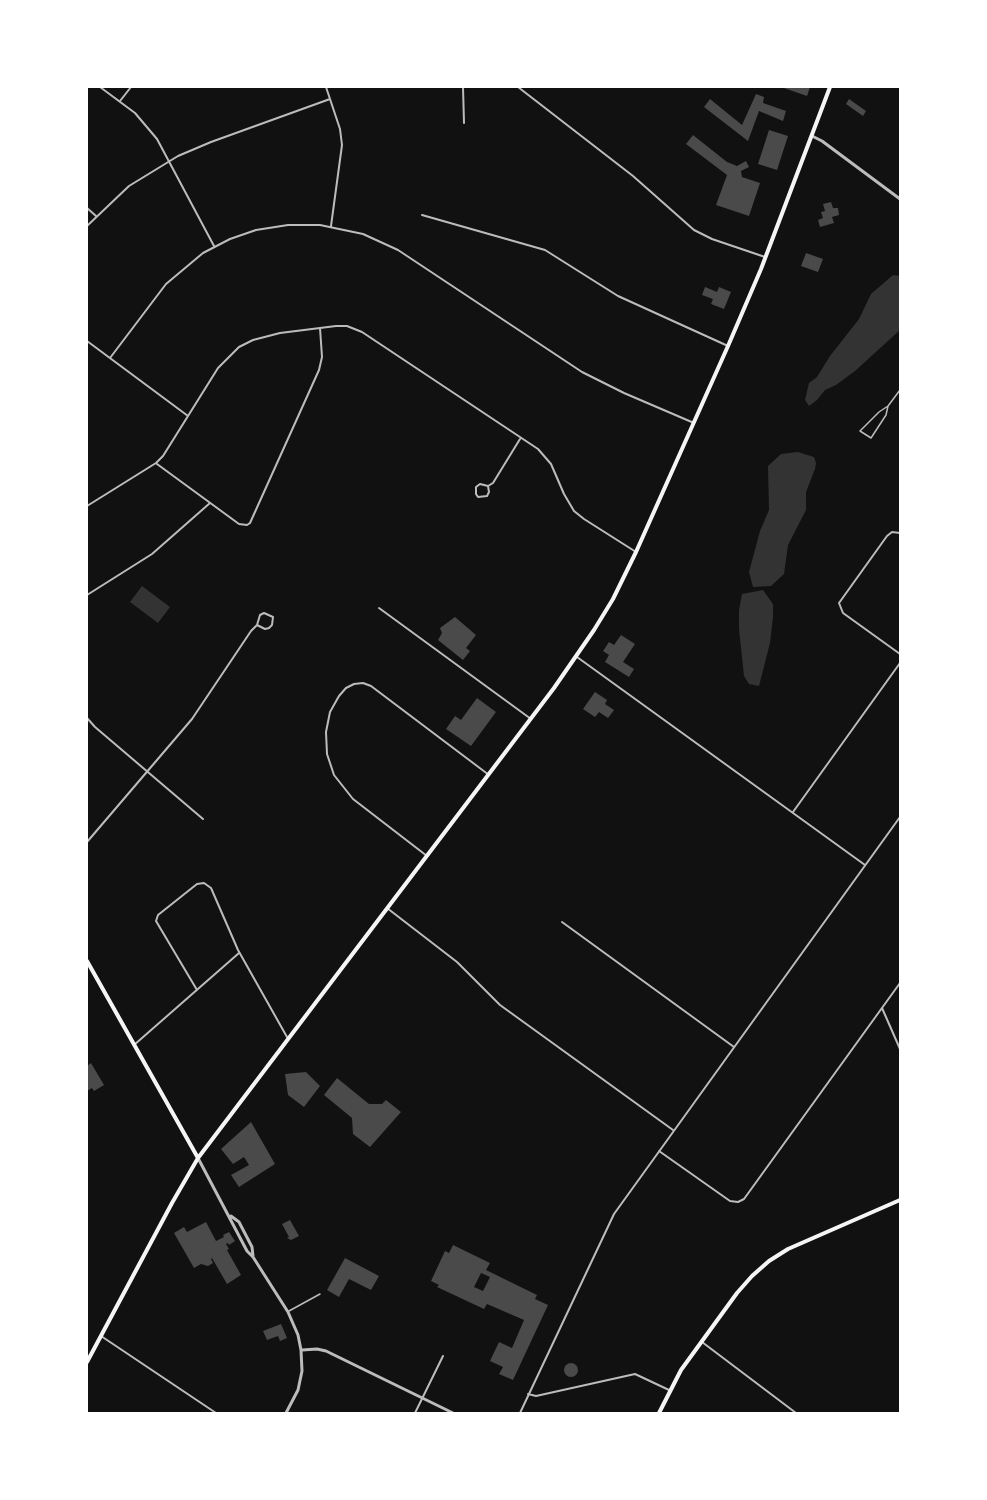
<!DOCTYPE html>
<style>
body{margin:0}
#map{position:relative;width:987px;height:1500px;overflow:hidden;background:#111;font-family:Manrope,sans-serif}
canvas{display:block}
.frame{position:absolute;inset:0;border:88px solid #fff;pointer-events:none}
</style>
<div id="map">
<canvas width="987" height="1500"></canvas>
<div class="frame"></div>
</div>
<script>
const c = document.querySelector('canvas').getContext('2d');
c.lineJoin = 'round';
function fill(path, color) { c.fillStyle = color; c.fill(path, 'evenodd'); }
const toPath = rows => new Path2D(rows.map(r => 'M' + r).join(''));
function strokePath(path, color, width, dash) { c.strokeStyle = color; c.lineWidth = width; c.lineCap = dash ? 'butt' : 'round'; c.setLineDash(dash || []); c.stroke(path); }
const water = toPath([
 [893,275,900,276,900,330,855,371,836,385,825,390,817,400,809,406,805,400,809,383,817,377,830,356,859,319,871,294],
 [798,452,814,457,816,463,815,469,806,492,806,510,788,545,784,574,771,586,753,587,749,572,760,531,769,510,768,466,781,454],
 [142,586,170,607,158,623,130,602],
 [763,590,773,604,773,617,770,643,759,686,749,684,744,676,739,629,739,610,742,594]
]);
const building = toPath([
 [781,87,810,87,807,96],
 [756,94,764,97,763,103,786,111,783,121,759,111,748,141,704,107,710,99,742,125],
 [849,99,866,111,863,116,846,104],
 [769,130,788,136,777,170,758,164],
 [693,135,727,162,737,166,746,161,749,167,741,171,742,177,760,183,749,216,716,205,727,175,686,144],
 [831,202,833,208,838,208,839,215,832,217,834,223,820,227,818,220,823,218,821,212,825,211,823,204],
 [806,253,823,259,818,272,801,266],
 [705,287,717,292,719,287,731,292,724,309,711,304,713,299,702,295],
 [455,617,476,635,466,648,470,651,463,660,438,640,442,633,440,628],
 [621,635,635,644,623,662,634,669,629,677,605,662,609,655,603,651,609,642,614,645],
 [595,692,607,700,605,704,614,710,608,718,599,712,595,717,583,709],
 [477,698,496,712,471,746,446,729,455,716,461,720],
 [91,1063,104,1085,94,1091,92,1088,87,1091,87,1066],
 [306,1072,320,1086,304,1107,288,1095,285,1074],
 [337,1078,369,1104,382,1104,386,1100,401,1112,370,1147,353,1134,352,1118,324,1095],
 [251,1122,275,1164,239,1187,231,1175,249,1165,244,1157,233,1164,221,1149],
 [290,1220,299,1236,291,1240,287,1238,289,1237,282,1224],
 [206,1222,216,1241,224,1237,223,1235,229,1232,235,1241,229,1245,228,1243,226,1244,229,1249,227,1250,241,1275,227,1284,212,1258,211,1259,213,1263,208,1266,201,1264,194,1268,174,1233,184,1227,187,1232],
 [453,1245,490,1263,486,1270,537,1295,535,1299,548,1305,513,1380,499,1374,503,1367,490,1361,499,1342,512,1348,524,1320,487,1304,484,1309,437,1287,439,1285,431,1281,445,1251,449,1253],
 [481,1273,490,1277,483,1291,474,1287],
 [345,1258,379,1276,371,1290,349,1279,339,1297,327,1290],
 [281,1324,287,1338,280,1341,278,1336,267,1340,263,1331],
 '564 1370a7 7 0 1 1 14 0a7 7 0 1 1-14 0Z'
]);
const service = toPath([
 [888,406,886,415,871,438,860,431,879,412,888,406,900,390],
 [289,1311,320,1294]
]);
const minor = toPath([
 [100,87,135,113,157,139,214,246],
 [326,87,340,129,342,145,331,226],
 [463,87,464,123],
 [518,87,633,176,694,230,712,239,765,257],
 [120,101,131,87],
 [87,208,96,216],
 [422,215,545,250,618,296,728,346],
 [87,226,129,186,178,156,211,142,330,99],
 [87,341,188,416],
 [110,358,166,284,203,253,230,239,256,230,288,225,320,225,363,234,398,250,582,372,624,393,694,423],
 [157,464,239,524,247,525,250,523,319,370,322,357,320,328],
 [488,486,489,492,487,496,478,497,476,494,476,487,480,484,488,486,493,483,520,439],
 [87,506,156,463,163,456,218,368,239,347,253,340,280,333,336,326,347,326,362,332,538,449,551,464,564,494,574,511,584,519,636,552],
 [900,533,892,532,887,536,839,603,843,613,900,654],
 [87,595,152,554,210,503],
 [379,608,531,719],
 [577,657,865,865],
 [87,718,95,727,203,819],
 [793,812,900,663],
 [87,842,192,719,251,631,257,625,260,615,264,613,273,617,272,625,269,628,265,629,257,625],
 [427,856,353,799,334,775,327,754,326,732,330,712,339,696,346,688,354,684,363,683,371,686,489,775],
 [387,908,457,962,500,1005,673,1130],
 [562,922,734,1047],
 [197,990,156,921,158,915,197,884,204,883,211,888,238,950,287,1037],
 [882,1008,900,1049],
 [134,1045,239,953],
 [659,1151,730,1201,738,1202,744,1199,900,983],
 [101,1336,216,1413],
 [702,1342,796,1413],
 [528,1394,536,1396,635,1374,669,1390],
 [415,1413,443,1356],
 [520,1413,614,1214,900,817]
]);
const tertiary = toPath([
 [812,136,822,141,900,199],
 [198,1158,247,1251,253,1257,288,1312,298,1335,301,1350,302,1371,298,1390,286,1413],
 [231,1216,239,1222,252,1247,253,1256],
 [302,1350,317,1349,326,1351,453,1413]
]);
const primary = toPath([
 [87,961,198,1158],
 [87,1362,172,1203,198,1158,554,688,594,630,613,599,636,552,728,346,761,269,830,87],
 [659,1413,681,1370,737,1293,752,1276,769,1261,788,1249,900,1200]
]);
fill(water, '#333');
fill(building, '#4a4a4a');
strokePath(service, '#bcbcbc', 1.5);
strokePath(minor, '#bcbcbc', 2);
strokePath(tertiary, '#bcbcbc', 3);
strokePath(primary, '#f5f5f5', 4);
</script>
